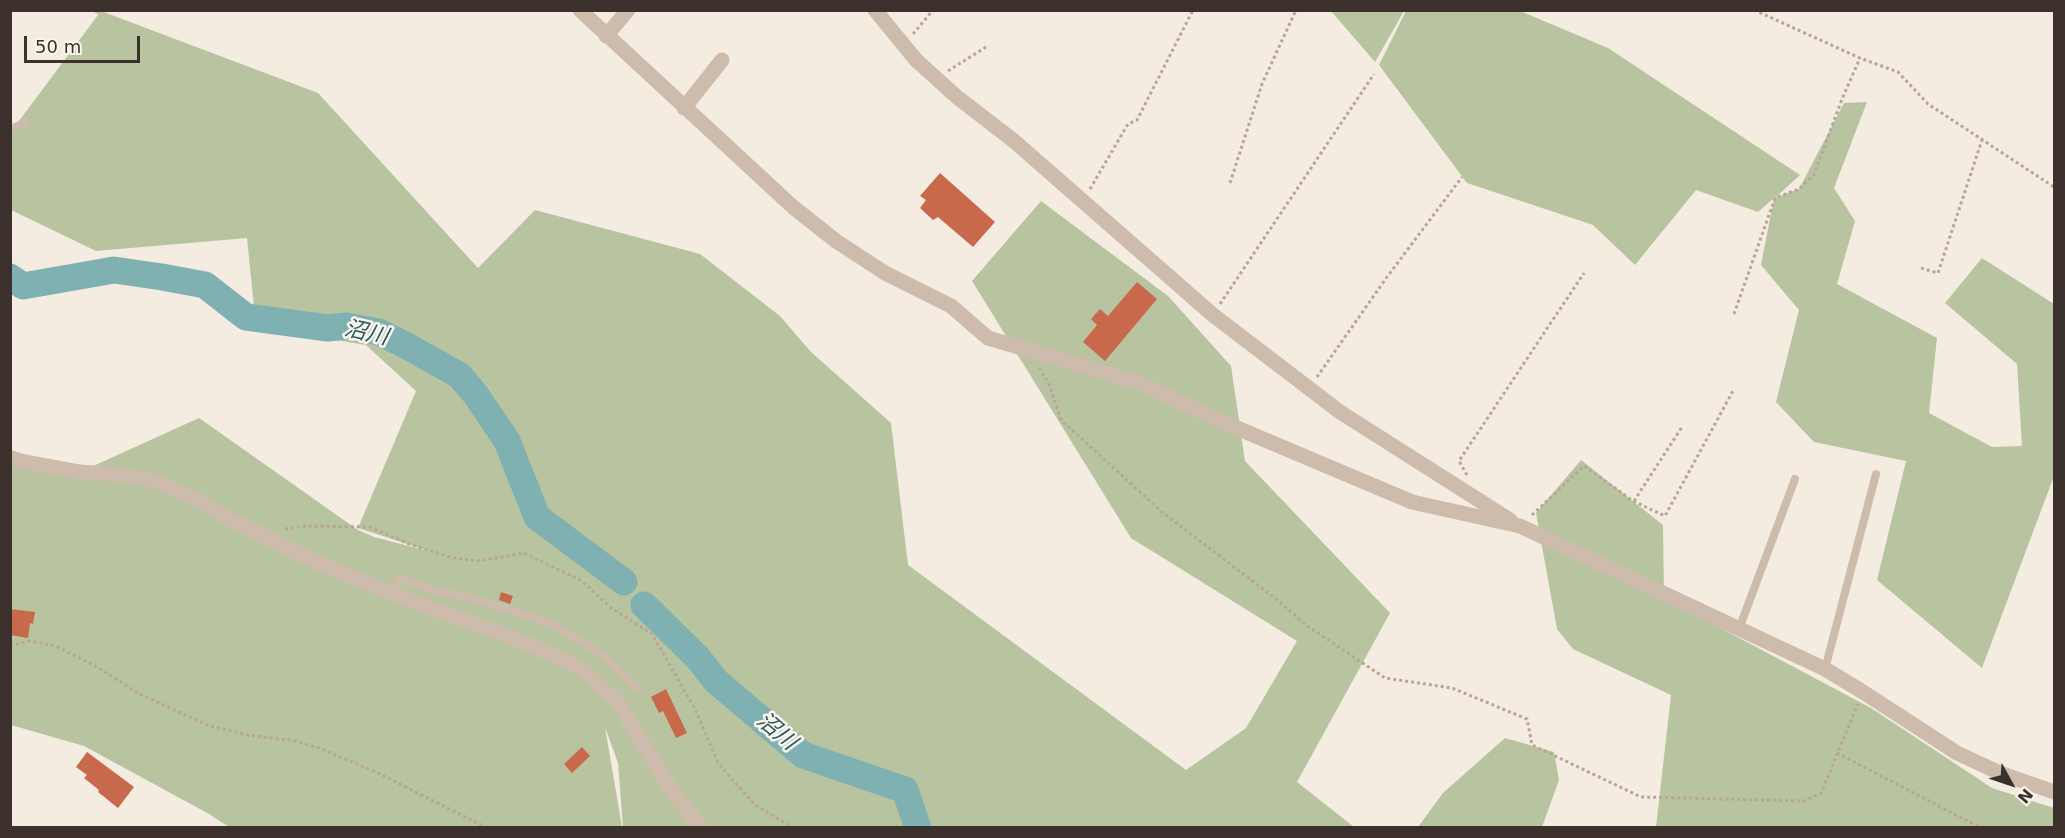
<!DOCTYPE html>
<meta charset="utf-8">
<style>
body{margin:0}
#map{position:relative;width:2065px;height:838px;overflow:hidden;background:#f4ebe1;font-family:"DejaVu Sans",sans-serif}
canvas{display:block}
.frame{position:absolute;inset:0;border:12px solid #3b302b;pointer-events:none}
.north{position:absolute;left:1981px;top:754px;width:60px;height:60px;-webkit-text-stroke:4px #fbf5ee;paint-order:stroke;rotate:130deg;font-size:16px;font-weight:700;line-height:24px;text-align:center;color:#3b302b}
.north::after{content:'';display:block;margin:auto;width:21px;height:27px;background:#3b302b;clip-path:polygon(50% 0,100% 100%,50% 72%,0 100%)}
.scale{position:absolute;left:24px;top:36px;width:116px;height:27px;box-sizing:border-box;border:3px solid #3b302b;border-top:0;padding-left:8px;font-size:18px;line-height:21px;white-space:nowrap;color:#3b302b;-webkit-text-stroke:4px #fbf5ee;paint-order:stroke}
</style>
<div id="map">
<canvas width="2065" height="838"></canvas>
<div class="frame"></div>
<div class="north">N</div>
<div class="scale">50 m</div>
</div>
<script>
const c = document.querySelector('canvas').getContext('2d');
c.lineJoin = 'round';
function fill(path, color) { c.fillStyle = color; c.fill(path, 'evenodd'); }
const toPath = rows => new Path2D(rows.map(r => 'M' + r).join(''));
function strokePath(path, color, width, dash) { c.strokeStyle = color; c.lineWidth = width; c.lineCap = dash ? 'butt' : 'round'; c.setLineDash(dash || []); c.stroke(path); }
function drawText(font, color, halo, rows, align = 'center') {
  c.font = font + ' "DejaVu Sans","Noto Sans JP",sans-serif'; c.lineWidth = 5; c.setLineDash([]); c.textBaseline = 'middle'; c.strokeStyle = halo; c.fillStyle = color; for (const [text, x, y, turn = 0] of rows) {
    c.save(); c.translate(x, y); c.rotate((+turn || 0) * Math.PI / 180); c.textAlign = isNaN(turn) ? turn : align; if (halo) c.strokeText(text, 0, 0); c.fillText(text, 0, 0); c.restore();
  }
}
const green = toPath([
 [101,11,318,93,478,268,535,210,700,254,780,316,811,352,891,423,908,565,1186,770,1246,728,1297,641,1131,538,972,281,1041,201,1168,296,1231,366,1245,461,1390,613,1297,782,1354,827,623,827,618,763,605,727,622,827,229,827,209,814,84,746,11,725,11,450,80,472,199,418,358,530,374,537,432,552,358,528,416,391,366,345,256,327,247,238,96,251,11,210,10,133],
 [1331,11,1404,11,1375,62],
 [1406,11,1520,11,1608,48,1800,175,1775,198,1799,189,1844,103,1867,102,1834,188,1855,221,1837,284,1937,338,1929,413,1992,447,2022,446,2017,364,1945,303,1982,258,2054,304,2054,476,1982,668,1877,580,1906,461,1814,442,1776,402,1799,310,1761,265,1774,198,1758,212,1696,190,1635,265,1593,225,1467,183,1379,65],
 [1581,460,1663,525,1664,598,1871,708,1992,788,2054,808,2054,827,1656,827,1671,695,1573,649,1557,629,1536,513],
 [1505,738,1554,752,1559,780,1542,827,1418,827,1443,793]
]);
const river = toPath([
 [10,277,23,286,114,270,162,277,205,285,246,317,328,328,346,326,379,332,405,345,459,375,476,395,507,441,537,517,624,582],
 [644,605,697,657,716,681,803,755,905,790,918,828]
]);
const building = toPath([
 [940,173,995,222,973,247,938,217,933,220,920,208,926,200,920,196],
 [1137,282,1157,299,1105,361,1083,342,1097,325,1091,319,1100,309,1108,316],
 [501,592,513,596,510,604,499,600],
 [10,609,35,612,33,624,30,623,28,638,10,635],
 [666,689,687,733,676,738,663,711,659,713,651,697],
 [582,747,590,756,572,773,564,764],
 [87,752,134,787,118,808,98,792,99,790,84,778,87,775,76,767]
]);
const path = toPath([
 [1754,10,1860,58,1898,72,1928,104,2054,187],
 [913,34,933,10],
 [948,71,986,47],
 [1230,183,1262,84,1296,10],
 [1090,189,1128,124,1137,120,1193,10],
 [1921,268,1938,273,1982,140],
 [1220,304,1374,74],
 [1734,314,1775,198,1799,189,1814,175,1842,99,1860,58],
 [1039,368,1049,384,1061,420,1162,512,1276,599,1306,625,1385,678,1452,688,1527,719,1532,745,1641,797,1804,801,1821,793,1858,704],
 [1317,377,1387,277,1462,177],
 [1467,475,1459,461,1584,273],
 [1634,501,1682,427],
 [1532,515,1584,466,1633,501,1665,516,1734,389],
 [285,529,306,526,370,527,409,544,450,557,477,561,524,553,582,581,611,608,652,634,695,709,718,763,754,804,793,828],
 [10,646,29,641,56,646,97,667,138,693,207,725,247,735,296,741,322,749,376,772,487,828],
 [1837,753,1981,828]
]);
const service = toPath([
 [98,10,101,11],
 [10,130,25,122],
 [389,592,400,578,436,591,471,598,551,623,604,656,639,689],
 [1739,629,1795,479],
 [1825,669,1876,474]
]);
const minor = toPath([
 [580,10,793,207,836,241,885,273,951,306,988,338,1140,383,1218,420,1412,502,1520,526,1825,669,1863,692,1957,753,2000,773,2054,792],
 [875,10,916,60,957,97,1014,141,1213,315,1340,412,1510,520],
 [606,36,628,10],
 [684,108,722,60],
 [10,459,80,472,124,475,156,481,203,502,224,516,312,560,385,591,513,638,578,666,619,704,668,785,701,828]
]);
const waterNames = [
 ["沼川",366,334,13],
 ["沼川",776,732,40]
];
fill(green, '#b8c4a0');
strokePath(river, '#7fb0b2', 27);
fill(building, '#c8694b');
strokePath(path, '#b9a596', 3, [3, 3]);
strokePath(service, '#cdbbac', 8);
strokePath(minor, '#cdbbac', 15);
drawText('italic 22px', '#1f5a5e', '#fbf5ee', waterNames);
</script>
